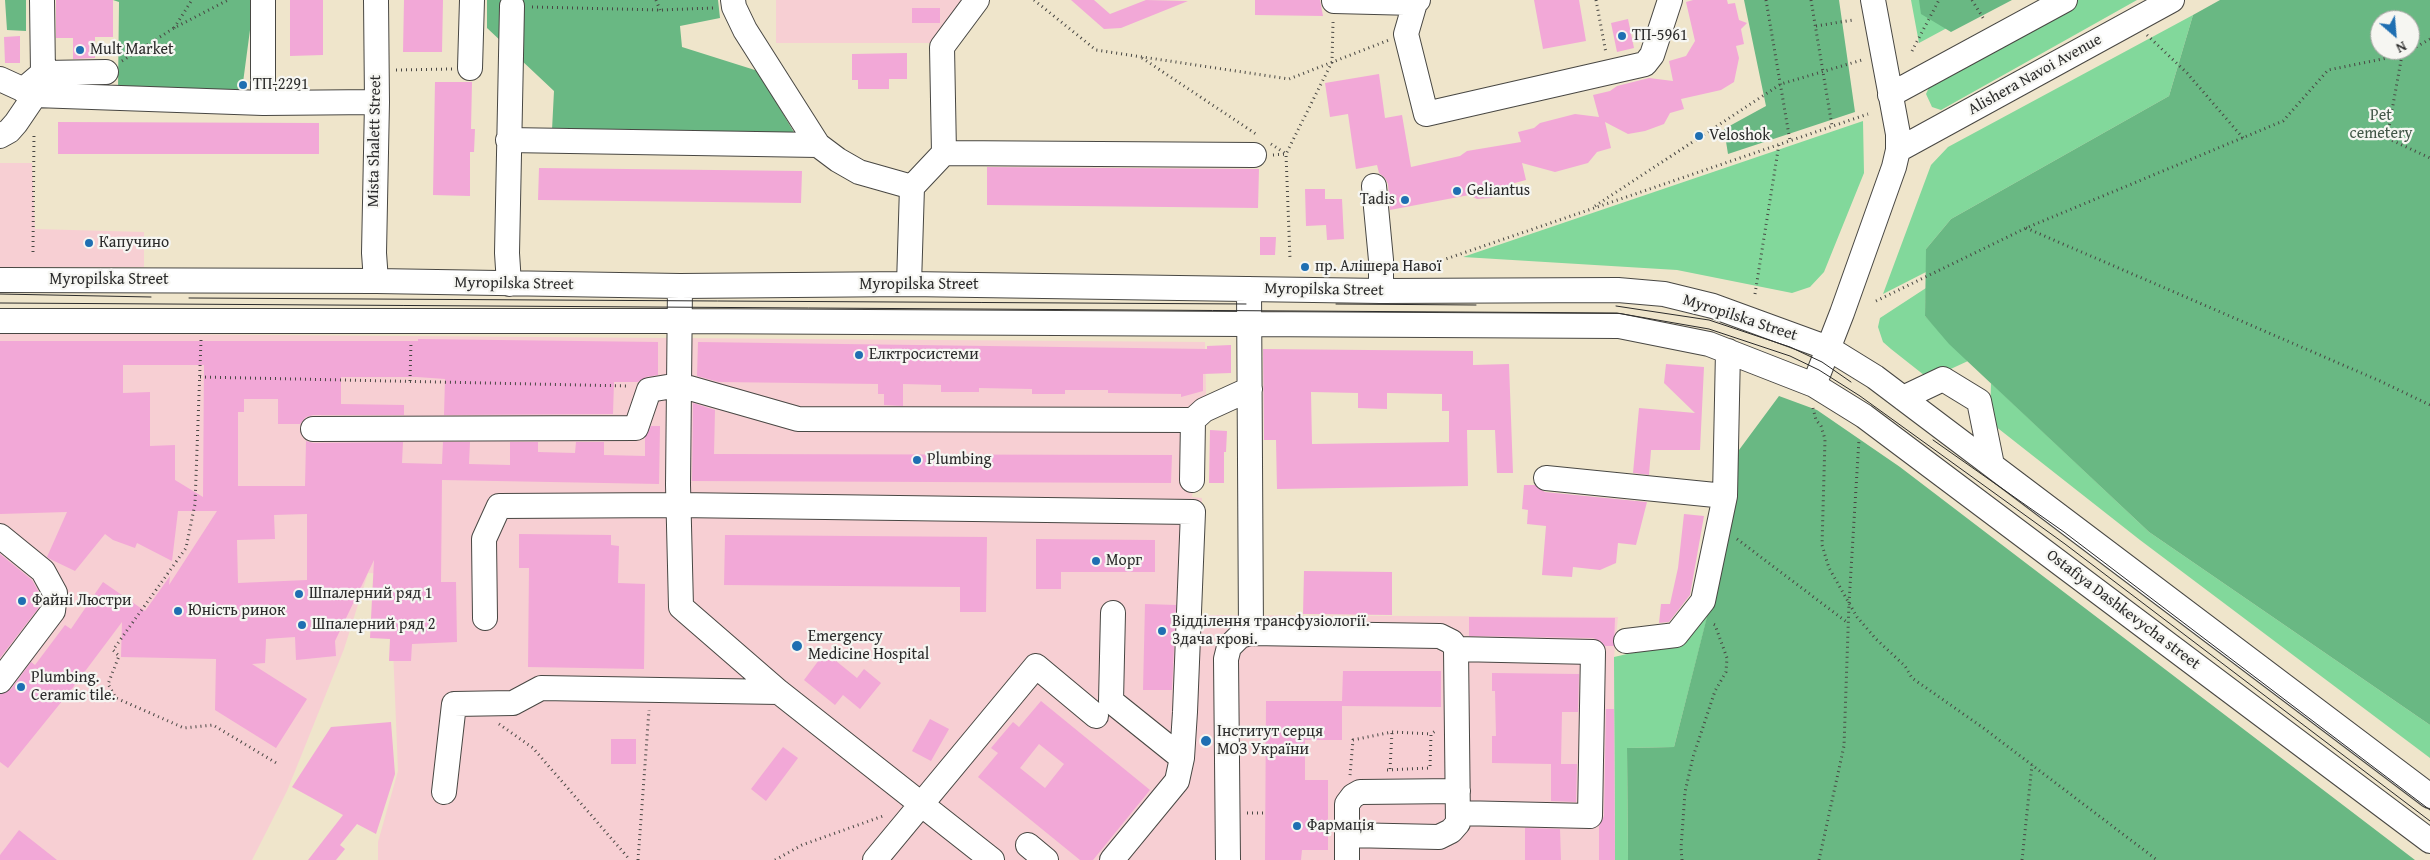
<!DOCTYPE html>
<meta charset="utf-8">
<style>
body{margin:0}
#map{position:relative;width:2430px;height:860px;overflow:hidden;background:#efe5cb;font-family:"Gentium Book Plus",serif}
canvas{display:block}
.north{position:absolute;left:2370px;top:10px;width:50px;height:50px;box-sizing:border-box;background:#f6f6f2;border:1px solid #a5a5a2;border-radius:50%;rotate:153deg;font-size:14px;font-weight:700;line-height:20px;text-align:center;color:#2b2b2b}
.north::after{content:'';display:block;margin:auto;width:18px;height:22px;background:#1f6fb2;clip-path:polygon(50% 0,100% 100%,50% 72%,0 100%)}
</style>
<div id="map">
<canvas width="2430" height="860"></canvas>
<div class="north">N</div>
</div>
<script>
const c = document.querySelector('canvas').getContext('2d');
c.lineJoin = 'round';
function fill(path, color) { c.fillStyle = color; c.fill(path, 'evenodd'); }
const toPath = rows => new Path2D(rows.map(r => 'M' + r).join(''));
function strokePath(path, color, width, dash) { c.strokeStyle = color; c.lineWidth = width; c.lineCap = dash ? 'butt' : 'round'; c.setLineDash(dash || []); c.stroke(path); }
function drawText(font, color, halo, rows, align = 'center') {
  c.font = font + ' "Gentium Book Plus",serif'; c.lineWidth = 4.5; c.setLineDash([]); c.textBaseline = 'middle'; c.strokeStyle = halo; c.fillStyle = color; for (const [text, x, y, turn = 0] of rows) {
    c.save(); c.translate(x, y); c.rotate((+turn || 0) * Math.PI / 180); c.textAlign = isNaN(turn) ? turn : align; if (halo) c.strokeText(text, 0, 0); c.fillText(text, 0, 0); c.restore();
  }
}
const built = toPath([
 [776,0,964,0,931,43,776,43],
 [0,163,32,163,35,229,144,232,144,267,0,267],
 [0,333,1205,342,1206,393,1192,497,1202,498,1202,615,1618,617,1614,657,1615,860,378,860,378,842,398,771,390,574,368,573,344,649,287,791,252,860,0,860]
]);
const green = toPath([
 [1911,0,1999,0,1919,43],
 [2075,0,2137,0,1941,110,1932,107,1926,94,1931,83],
 [2193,15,2169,96,1951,219,1926,249,1926,272,1883,294,1931,165,1948,147],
 [1863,121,1864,173,1824,272,1810,287,1792,293,1677,270,1463,257],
 [1926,288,1925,316,1968,361,1929,379,1891,349,1883,342,1878,327,1880,318],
 [1991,383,2149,532,2430,725,2430,758,2140,540,1990,422],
 [1711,602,1674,747,1627,748,1628,860,1615,860,1614,657,1675,643]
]);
const forest = toPath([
 [5,0,26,0,26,31,7,30],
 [113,0,254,0,242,90,118,90,119,2],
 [487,0,718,0,720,18,680,26,682,47,758,71,795,134,552,130,554,91,487,28],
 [1744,0,1839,0,1855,112,1728,154,1724,129,1766,106],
 [1919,0,2012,0,1951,32,1921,14],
 [2220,0,2430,0,2430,725,2149,532,1949,344,1925,316,1926,249,1951,219,2169,96,2193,15],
 [2380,20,2410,20,2410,50,2380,50],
 [1779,396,1817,410,1900,467,2415,860,1628,860,1627,748,1674,747,1715,585,1739,450]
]);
const building = toPath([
 [56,0,113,0,113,37,95,37,95,58,73,59,73,38,56,38],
 [290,0,323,0,323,55,290,56],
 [404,0,443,0,442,52,403,52],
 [1071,0,1094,0,1110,14,1146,0,1188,1,1121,28,1104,29],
 [1255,0,1320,0,1323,16,1255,15],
 [1534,0,1579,0,1586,41,1543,49],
 [1693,0,1727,0,1728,4,1735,3,1739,20,1747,23,1741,29,1744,44,1736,46,1739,58,1734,82,1721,90,1681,99,1684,109,1670,113,1664,124,1645,131,1628,134,1605,122,1611,148,1597,152,1588,163,1555,172,1522,163,1526,180,1511,184,1504,193,1491,198,1477,199,1469,195,1390,210,1388,184,1385,178,1379,173,1377,165,1356,169,1348,114,1330,117,1325,83,1379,74,1385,118,1402,115,1411,167,1460,156,1467,151,1521,142,1518,132,1534,128,1540,123,1575,114,1599,117,1593,95,1610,91,1617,86,1649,78,1673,81,1669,61,1686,56,1695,41,1686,2],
 [912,8,940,8,940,23,912,23],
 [1628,19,1634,48,1617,52,1611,23],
 [20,36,20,63,5,63,4,37],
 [907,53,907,79,889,79,889,89,858,89,858,80,852,80,852,54],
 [435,82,472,82,471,129,475,129,474,152,470,152,470,196,433,195],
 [58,122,319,123,319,154,58,154],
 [987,167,1259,169,1258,208,987,205],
 [539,168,802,171,801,203,538,200],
 [1305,189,1325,189,1325,199,1342,199,1344,239,1327,240,1326,225,1306,226],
 [1260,237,1276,237,1275,255,1260,255],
 [418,339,658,342,658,375,646,377,638,382,614,382,613,414,444,415,445,379,417,377,341,377,341,404,404,405,404,415,313,415,306,417,300,424,278,424,278,399,244,399,244,412,238,412,238,486,305,486,306,441,313,443,403,442,402,463,442,464,443,442,470,442,469,464,510,465,510,442,538,442,538,452,575,453,576,442,604,442,604,455,645,456,645,437,651,426,660,426,659,484,442,480,441,582,456,582,457,642,412,644,411,661,389,661,390,639,370,638,374,560,335,641,336,656,296,660,295,637,266,639,265,663,252,664,307,699,276,748,215,710,216,659,121,657,122,622,71,690,8,768,0,762,0,694,11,689,31,662,35,665,65,625,71,629,103,582,145,611,170,576,169,585,217,511,178,511,172,561,137,543,135,548,113,540,105,534,75,571,50,559,47,557,67,512,0,514,0,341,418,341],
 [123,365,204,365,203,497,175,480,175,445,150,446,150,392,123,393],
 [307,514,307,580,238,583,237,540,275,539,274,515],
 [698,342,1207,349,1207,346,1231,345,1231,373,1203,374,1203,391,1181,397,1181,394,1108,393,1108,390,1065,390,1065,394,1032,394,1032,389,979,388,979,392,941,392,941,385,903,384,903,406,884,405,884,394,878,394,878,384,719,382,697,376],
 [1263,349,1473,351,1473,365,1509,364,1513,473,1497,473,1495,430,1467,430,1468,486,1277,489,1276,440,1264,440],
 [1311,392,1358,393,1358,408,1387,409,1387,393,1442,394,1442,411,1449,411,1449,442,1312,444],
 [1666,364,1704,367,1700,450,1651,450,1649,475,1633,473,1639,408,1695,413,1664,383],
 [693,403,715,410,714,454,1172,455,1171,483,692,481],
 [1210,430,1227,431,1226,452,1224,452,1224,483,1209,483],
 [1524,485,1535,485,1545,492,1647,502,1636,545,1618,543,1616,563,1600,570,1573,567,1572,577,1542,575,1546,526,1527,524,1528,510,1522,509],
 [1684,514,1704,516,1690,595,1669,622,1659,623,1661,604,1670,604,1678,568],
 [519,534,611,535,611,545,619,546,618,583,645,584,644,669,528,667,529,568,519,568],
 [725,535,987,537,986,612,960,612,960,587,724,585],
 [1036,539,1155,540,1155,572,1061,572,1061,589,1036,589],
 [0,554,32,580,41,596,40,606,0,658],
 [1304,571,1392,572,1392,615,1303,614],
 [1145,604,1176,605,1172,690,1143,690],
 [1469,617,1615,618,1614,646,1605,646,1600,641,1593,638,1469,636],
 [825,652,857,678,864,669,881,683,860,709,843,695,835,705,804,680],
 [1343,671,1441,671,1441,707,1342,706,1342,740,1305,740,1305,780,1328,780,1328,850,1302,850,1301,860,1265,860,1266,701,1342,701],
 [1492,673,1579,674,1578,712,1562,712,1561,764,1577,764,1576,802,1551,801,1551,764,1492,763,1492,736,1496,736,1495,691,1492,691],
 [1041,701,1150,790,1093,860,1080,860,978,777,998,753,991,748,1013,722,1019,727],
 [1039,744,1064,764,1045,788,1020,768],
 [1606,709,1614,709,1615,860,1599,860,1599,826,1604,816],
 [930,719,949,729,931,761,912,751],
 [391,722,395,774,376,834,357,824,340,845,345,849,336,860,308,860,343,815,292,787,331,727],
 [611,739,636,739,636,764,611,764],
 [783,747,798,758,766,801,751,789],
 [1525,828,1560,829,1561,860,1525,860],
 [19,830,57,860,0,860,0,855]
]);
const path = toPath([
 [656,0,660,10],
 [1034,0,1096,50,1289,79,1389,40],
 [1596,0,1606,53],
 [1766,0,1790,141],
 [1811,0,1832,126],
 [1972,0,1985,21],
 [532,7,660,10,713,8],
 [1816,26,1853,20],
 [174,28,192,0],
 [2147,35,2187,73,2243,138],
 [1912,51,1939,0],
 [2402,55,2387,138,2430,158],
 [1142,58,1256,134],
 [122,61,174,28,228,0],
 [396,70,452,69],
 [1271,144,1286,154,1290,259],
 [1273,155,1286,154,1332,62,1333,22],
 [1595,206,1781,84,1862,60],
 [2026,228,2380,381,2430,405],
 [33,252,34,133],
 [1437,262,1868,114],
 [1755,294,1779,144],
 [1876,301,2026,228,2283,121,2328,70,2402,55,2430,39],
 [201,340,195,504,186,548,113,650,119,656,108,684,116,698,184,728,213,725,278,764],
 [200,377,629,386],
 [410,381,411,341],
 [1813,408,1816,420,1821,426,1825,439,1822,545,1829,568,1857,617,1876,639,1905,666,1912,678,1982,727,2157,860],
 [1737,539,1848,623],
 [499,724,533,748,630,860],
 [1390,769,1392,732],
 [1387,770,1430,768,1431,734,1437,730],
 [1350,775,1353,740,1392,732,1431,734],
 [1247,813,1265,813],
 [638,860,649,710],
 [775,860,802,845,883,816],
 [1682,860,1681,848,1685,792,1693,757,1715,691,1726,672,1727,658,1715,625,1711,623],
 [1819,860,1844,746,1849,603,1859,439],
 [2022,860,2032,765]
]);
const minor = toPath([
 [376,0,377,102,374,253,376,281],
 [733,0,734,7,745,30,818,145,838,160,859,172,912,187],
 [1418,0,1415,3,1406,34,1426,114,1645,64,1652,55,1670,0],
 [1334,1,1415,3],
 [470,68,472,0],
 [43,73,106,72],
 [0,79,35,95,263,103,377,102],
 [23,90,43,73,42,0],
 [1890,95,2065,0],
 [263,103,263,0],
 [0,136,9,131,16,123,35,95],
 [508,140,818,145],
 [1898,150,2172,0],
 [944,153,1254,155],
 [1374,186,1381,260,1381,291],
 [0,280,376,281,680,286,909,284,1381,291,1618,290,1664,294,1713,306,1828,348,1875,377,2430,796],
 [509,284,507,253,512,6],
 [909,284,912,187,944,153,942,47,977,0],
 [680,286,678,485,681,607,779,692,992,860],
 [1249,289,1251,633],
 [0,321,680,321,1619,326,1709,344,1814,385,1864,416,2430,841],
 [1814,385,1842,313,1894,167,1898,150,1898,134,1873,0],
 [1903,398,1943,379,1979,401,1992,465],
 [313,429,636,428,649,390,679,385,798,419,1193,420],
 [1546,478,1725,496],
 [1192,480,1193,420,1204,410,1250,389],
 [0,536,43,571,55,593,53,611,0,681],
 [1113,613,1111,701,1182,758],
 [485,618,484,539,499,506,678,505,1193,512,1185,712,1182,758,1177,781,1112,860],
 [1626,641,1676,635,1703,601,1725,496,1728,351],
 [1456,649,1593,652,1590,816,1458,813],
 [444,792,454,704,513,703,541,688,779,692],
 [1028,845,1046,860],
 [875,860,1036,666,1096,716],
 [1228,860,1226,659,1229,647,1240,636,1251,633,1440,636,1452,642,1456,649,1458,823,1451,831,1439,837,1347,835],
 [1347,860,1347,804,1353,796,1360,792,1458,791]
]);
const tram = toPath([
 [0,294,151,297],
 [189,298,1246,304],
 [0,303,1617,313,1709,329,1790,356,1819,370,1860,396,2065,544,2430,821],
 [1336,304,1476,305],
 [1616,306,1709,320,1790,347,1822,362,1851,382],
 [1933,440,2064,532,2430,810]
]);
const markers = [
 [1622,36,5,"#1f6fb2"],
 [80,50,5,"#1f6fb2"],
 [243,85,5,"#1f6fb2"],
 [1699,136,5,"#1f6fb2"],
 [1457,191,5,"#1f6fb2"],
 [1405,200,5,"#1f6fb2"],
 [89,243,5,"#1f6fb2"],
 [1305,267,5,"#1f6fb2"],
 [859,355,5,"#1f6fb2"],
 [917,460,5,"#1f6fb2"],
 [1096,561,5,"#1f6fb2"],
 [299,594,5,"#1f6fb2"],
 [22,601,5,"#1f6fb2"],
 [178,611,5,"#1f6fb2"],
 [302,625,5,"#1f6fb2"],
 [1162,631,5,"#1f6fb2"],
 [797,646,6,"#1f6fb2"],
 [21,687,5,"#1f6fb2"],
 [1206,741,6,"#1f6fb2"],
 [1297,826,5,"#1f6fb2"]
];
const poiNames = [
 ["ТП-5961",1632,36],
 ["Mult Market",90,50],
 ["ТП-2291",253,85],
 ["Veloshok",1709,136],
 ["Geliantus",1467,191],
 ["Tadis",1395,200,"right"],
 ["Капучино",99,243],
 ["пр. Алішера Навої",1315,267],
 ["Елктросистеми",869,355],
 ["Plumbing",927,460],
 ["Морг",1106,561],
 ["Шпалерний ряд 1",309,594],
 ["Файні Люстри",32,601],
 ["Юність ринок",188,611],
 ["Відділення трансфузіології.",1172,622],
 ["Здача крові.",1172,640],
 ["Шпалерний ряд 2",312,625],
 ["Emergency",808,637],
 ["Medicine Hospital",808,655],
 ["Plumbing.",31,678],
 ["Ceramic tile.",31,696],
 ["Інститут серця",1217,732],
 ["МОЗ України",1217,750],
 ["Фармація",1307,826]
];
const streetNames = [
 ["Alishera Navoi Avenue",2035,75,-29],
 ["Mista Shalett Street",375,141,-89],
 ["Myropilska Street",109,280],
 ["Myropilska Street",514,284,1],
 ["Myropilska Street",919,285],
 ["Myropilska Street",1324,290,1],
 ["Myropilska Street",1740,318,18],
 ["Ostafiya Dashkevycha street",2123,610,37]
];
const parkNames = [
 ["Pet",2381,116],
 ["cemetery",2381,134]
];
fill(built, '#f7cfd3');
fill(green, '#82d89b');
fill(forest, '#69b883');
fill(building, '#f2a8d7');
strokePath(minor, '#484743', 26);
strokePath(path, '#484743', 3, [1, 4]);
strokePath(minor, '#fff', 24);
strokePath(tram, '#2b2b2b', 1);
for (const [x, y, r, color] of markers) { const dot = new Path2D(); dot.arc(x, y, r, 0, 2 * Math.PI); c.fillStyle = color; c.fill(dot); strokePath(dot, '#f6f6f2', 2); }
drawText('16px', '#2b2b2b', '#f6f6f2', poiNames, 'left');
drawText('16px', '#2b2b2b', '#f6f6f2', streetNames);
drawText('16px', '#415647', '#f6f6f2', parkNames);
</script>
